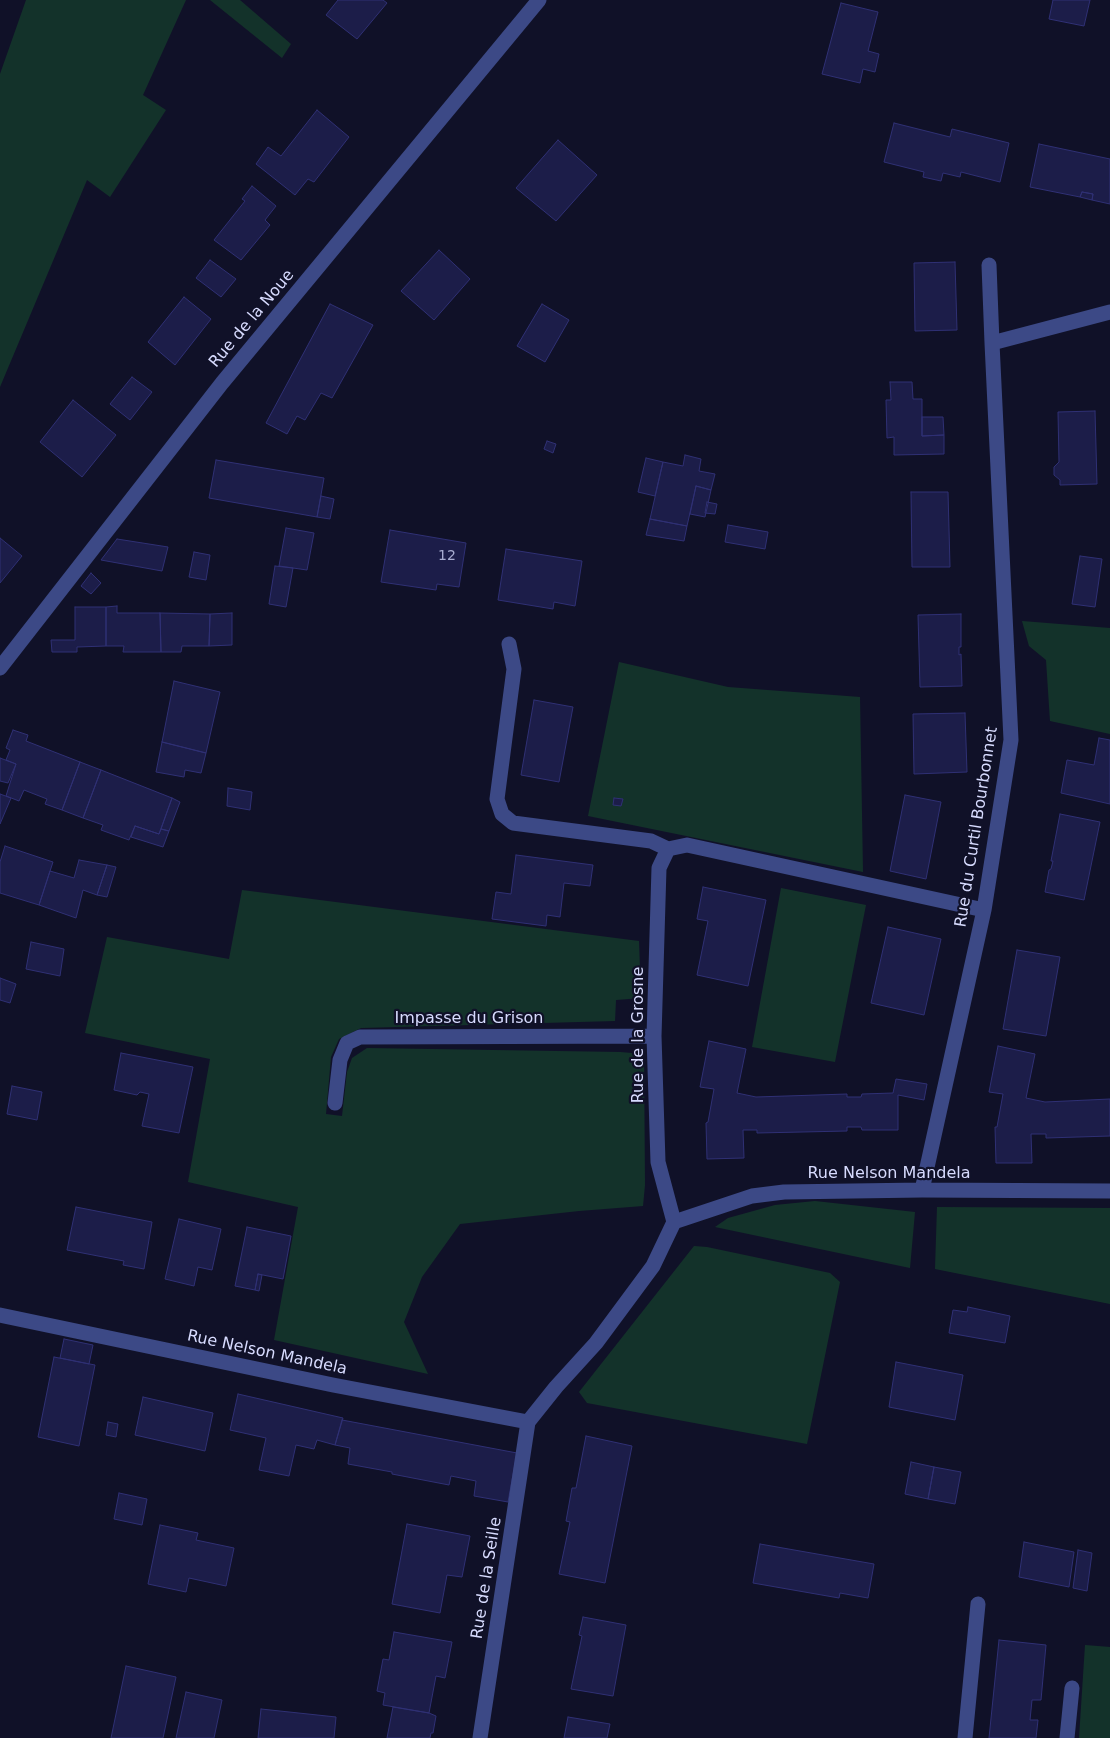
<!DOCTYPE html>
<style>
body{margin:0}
canvas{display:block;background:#101128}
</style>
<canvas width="1110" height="1738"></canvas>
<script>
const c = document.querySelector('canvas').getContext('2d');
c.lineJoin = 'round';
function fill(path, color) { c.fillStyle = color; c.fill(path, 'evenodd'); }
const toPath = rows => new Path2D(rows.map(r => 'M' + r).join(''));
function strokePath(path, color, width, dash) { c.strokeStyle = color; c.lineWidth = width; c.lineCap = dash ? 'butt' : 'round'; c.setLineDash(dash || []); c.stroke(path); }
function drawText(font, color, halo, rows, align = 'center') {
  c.font = font + ' "DejaVu Sans",sans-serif'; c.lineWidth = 4.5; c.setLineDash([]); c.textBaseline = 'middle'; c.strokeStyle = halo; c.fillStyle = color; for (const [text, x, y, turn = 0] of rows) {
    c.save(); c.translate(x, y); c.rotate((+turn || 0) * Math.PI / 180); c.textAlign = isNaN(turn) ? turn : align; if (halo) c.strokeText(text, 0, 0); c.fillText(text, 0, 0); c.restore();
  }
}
const green = toPath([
 [26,0,186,0,143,95,166,110,110,197,87,180,0,387,0,74],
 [210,0,240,0,291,44,282,58],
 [1022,621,1110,628,1110,734,1050,721,1046,660,1029,646],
 [619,662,728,687,860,697,863,872,588,816],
 [781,888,866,905,835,1062,752,1047],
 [242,890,639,941,641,998,616,1000,615,1021,361,1028,339,1039,331,1057,326,1114,342,1116,347,1072,352,1058,367,1048,620,1052,644,1054,645,1185,643,1206,579,1211,460,1224,422,1277,404,1322,428,1374,274,1340,298,1207,188,1182,210,1059,85,1033,107,937,229,959],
 [815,1201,915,1212,910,1268,715,1227,728,1218,775,1205],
 [937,1207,1110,1208,1110,1304,935,1269],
 [694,1246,707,1247,830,1273,840,1282,807,1444,587,1403,579,1392],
 [1085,1645,1110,1647,1110,1738,1079,1738]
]);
const building = toPath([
 [338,0,383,0,387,3,357,39,326,15,338,0],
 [1053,0,1090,0,1084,26,1049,19,1053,0],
 [841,3,878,12,868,51,879,54,875,72,863,69,860,83,822,74,841,3],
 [317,110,349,137,314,182,308,179,295,195,256,164,268,147,281,156,317,110],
 [894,123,950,137,952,129,1009,143,1000,182,961,172,960,177,943,173,941,181,923,177,924,172,884,162,894,123],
 [558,140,597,175,556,221,516,188,558,140],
 [1039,144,1110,159,1110,204,1092,200,1093,194,1082,192,1080,197,1030,187,1039,144],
 [252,186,276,206,265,220,270,225,241,260,214,240,245,201,242,199,252,186],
 [1082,192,1093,194,1092,200,1080,197,1082,192],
 [439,250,470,279,434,320,401,291,439,250],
 [210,260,236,279,221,297,196,278,210,260],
 [955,262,957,330,915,331,914,263,955,262],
 [184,297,211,319,175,365,148,342,184,297],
 [330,304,373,325,332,398,321,393,305,420,297,416,287,434,266,423,330,304],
 [542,304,569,320,545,362,517,346,542,304],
 [132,377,152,392,130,420,110,404,132,377],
 [890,382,912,382,913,399,922,399,922,436,944,435,944,454,894,455,894,437,887,438,886,400,891,400,890,382],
 [73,400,116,435,82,477,40,442,73,400],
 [1095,411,1097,484,1060,485,1060,480,1054,475,1054,467,1059,462,1058,412,1095,411],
 [922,417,943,417,944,435,922,436,922,417],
 [547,441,556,444,553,453,544,449,547,441],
 [685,455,701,459,699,471,715,474,711,490,696,486,687,526,650,519,663,462,683,466,685,455],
 [646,458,663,462,655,496,638,492,646,458],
 [216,460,324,478,317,517,209,498,216,460],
 [696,486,711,490,705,517,690,514,696,486],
 [911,492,948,492,950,567,912,567,911,492],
 [321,496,334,499,330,519,317,517,321,496],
 [707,502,717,504,715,514,705,513,707,502],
 [650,519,687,526,684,541,646,535,650,519],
 [728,525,768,532,765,549,725,542,728,525],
 [286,528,314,533,307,570,279,566,286,528],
 [390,530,466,543,459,587,437,584,436,590,381,582,390,530],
 [0,538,22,556,0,583,0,538],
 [117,539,168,547,162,571,101,560,117,539],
 [506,549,582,561,575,606,554,602,553,609,498,600,506,549],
 [194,552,210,555,206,580,189,577,194,552],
 [1080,556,1102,559,1095,607,1072,604,1080,556],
 [275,566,293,568,286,607,269,604,275,566],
 [91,573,101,583,91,594,81,586,91,573],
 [117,606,117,613,160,613,161,652,123,652,124,646,106,646,106,607,117,606],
 [75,607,106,607,106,646,77,647,77,652,52,652,51,640,75,640,75,607],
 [160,613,210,614,209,646,182,646,181,652,161,652,160,613],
 [232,613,232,645,209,646,210,614,232,613],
 [961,614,961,647,959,647,959,655,961,654,962,686,920,687,918,615,961,614],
 [174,681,220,692,206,753,162,742,174,681],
 [534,700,573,707,559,782,521,775,534,700],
 [965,713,967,772,914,774,913,714,965,713],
 [13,730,28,735,26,741,80,762,62,810,45,804,47,799,24,790,19,801,6,796,16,764,6,760,10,750,6,748,13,730],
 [1099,738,1110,740,1110,804,1061,793,1067,760,1094,765,1099,738],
 [162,742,206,753,201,773,185,770,184,777,156,772,162,742],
 [0,758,16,764,8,783,0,781,0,758],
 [80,762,101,770,83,818,62,810,80,762],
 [101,770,172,798,159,834,135,826,129,840,101,830,103,825,83,818,101,770],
 [228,788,252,792,250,810,227,806,228,788],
 [0,794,11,798,0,824,0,794],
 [905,795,941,802,926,879,890,871,905,795],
 [172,798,180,802,169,831,161,829,172,798],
 [614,798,623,799,621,806,613,805,614,798],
 [1060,814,1100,822,1084,900,1045,892,1049,870,1051,869,1053,861,1051,861,1060,814],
 [135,826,159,834,161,829,169,831,163,847,131,837,135,826],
 [5,846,53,862,39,905,0,893,0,862,5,846],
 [516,855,593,865,590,886,564,883,560,917,547,915,546,926,492,919,496,892,511,894,516,855],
 [79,860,107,865,97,895,83,890,76,918,39,905,50,871,74,878,79,860],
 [107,865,116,867,107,897,97,895,107,865],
 [703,887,766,900,748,986,697,975,708,921,697,919,703,887],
 [888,927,941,939,924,1015,871,1003,888,927],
 [31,942,64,949,60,976,26,969,31,942],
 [1017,950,1060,957,1046,1036,1003,1029,1017,950],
 [0,978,16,984,10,1003,0,1000,0,978],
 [709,1041,746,1049,737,1093,756,1097,847,1094,847,1097,861,1097,862,1094,893,1093,896,1079,927,1084,924,1100,898,1095,898,1130,862,1130,861,1127,847,1127,847,1131,757,1133,757,1130,743,1130,744,1158,707,1159,706,1123,708,1122,714,1089,700,1087,709,1041],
 [998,1046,1035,1054,1026,1098,1045,1102,1110,1099,1110,1136,1046,1138,1046,1134,1031,1134,1032,1163,996,1163,995,1127,997,1127,1003,1094,989,1092,998,1046],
 [121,1053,193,1067,179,1133,142,1126,149,1094,140,1092,137,1095,114,1090,121,1053],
 [12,1086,42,1092,37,1120,7,1114,12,1086],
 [76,1207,152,1222,144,1269,123,1265,124,1261,67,1250,76,1207],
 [179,1219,221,1229,212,1270,198,1267,194,1286,165,1279,179,1219],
 [247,1227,291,1236,283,1279,258,1274,255,1290,235,1286,247,1227],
 [258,1274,262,1275,259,1291,255,1290,258,1274],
 [968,1307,1010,1316,1005,1343,949,1333,953,1310,967,1312,968,1307],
 [64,1339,93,1345,89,1364,60,1358,64,1339],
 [54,1357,95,1365,79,1446,38,1437,54,1357],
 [896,1362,963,1375,955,1420,889,1407,896,1362],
 [238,1394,343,1418,335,1445,317,1440,314,1449,296,1445,289,1476,259,1470,266,1438,230,1430,238,1394],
 [143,1397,213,1413,205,1451,135,1435,143,1397],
 [342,1420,517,1453,508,1502,474,1496,476,1481,451,1476,449,1485,392,1474,392,1472,348,1464,350,1448,335,1445,342,1420],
 [108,1422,118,1424,116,1437,106,1435,108,1422],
 [586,1436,632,1446,605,1583,559,1574,570,1522,566,1521,572,1488,576,1488,586,1436],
 [911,1462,934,1467,928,1499,905,1494,911,1462],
 [934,1467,961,1472,955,1504,928,1499,934,1467],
 [119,1493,147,1499,142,1525,114,1519,119,1493],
 [407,1524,470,1536,462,1577,447,1575,440,1613,392,1604,407,1524],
 [160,1525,198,1533,196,1540,234,1548,226,1586,189,1578,186,1592,148,1584,160,1525],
 [1024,1542,1074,1552,1069,1587,1019,1577,1024,1542],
 [760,1544,874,1564,868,1598,840,1593,839,1598,753,1583,760,1544],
 [1078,1550,1092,1553,1087,1591,1073,1588,1078,1550],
 [583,1617,626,1625,613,1696,571,1689,582,1636,579,1635,583,1617],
 [394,1632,452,1642,445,1678,436,1676,429,1713,383,1705,385,1693,377,1691,383,1659,389,1660,394,1632],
 [999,1640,1046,1645,1041,1700,1032,1700,1030,1720,1038,1720,1036,1738,989,1738,999,1640],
 [126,1666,176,1677,163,1738,111,1738,126,1666],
 [186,1692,222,1700,214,1738,176,1738,186,1692],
 [393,1707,429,1713,436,1716,433,1733,431,1733,430,1738,387,1738,393,1707],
 [261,1709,336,1717,334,1738,258,1738,261,1709],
 [568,1717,610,1724,607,1738,564,1738,568,1717]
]);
const minor = toPath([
 [989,265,992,343],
 [509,644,514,669,497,799,502,814,513,823,651,841,668,849],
 [0,668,222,383,539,0],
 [335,1103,340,1060,347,1043,360,1037,654,1036],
 [922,1190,984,910,1011,740,992,343,1110,312],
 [674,1222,658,1162,654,1036,659,868,668,849,687,845,984,910],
 [674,1222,752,1196,784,1192,922,1190,1110,1191],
 [0,1315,333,1385,528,1422],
 [480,1738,528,1422,556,1387,596,1343,653,1266,674,1222],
 [965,1738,978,1604],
 [1067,1738,1072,1688]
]);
const numberNames = [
 ["12",447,556]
];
const streetNames = [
 ["Rue de la Noue",252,319,-50],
 ["Rue du Curtil Bourbonnet",977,827,-81],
 ["Impasse du Grison",469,1019],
 ["Rue de la Grosne",639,1035,-90],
 ["Rue Nelson Mandela",889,1174],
 ["Rue Nelson Mandela",267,1353,12],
 ["Rue de la Seille",487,1578,-81]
];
fill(green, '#13322a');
fill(building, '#1c1d49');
strokePath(building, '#2f3074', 1);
strokePath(minor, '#3c4986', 15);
drawText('14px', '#a8acd1', null, numberNames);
drawText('16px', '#d7dbfe', '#101128', streetNames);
</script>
